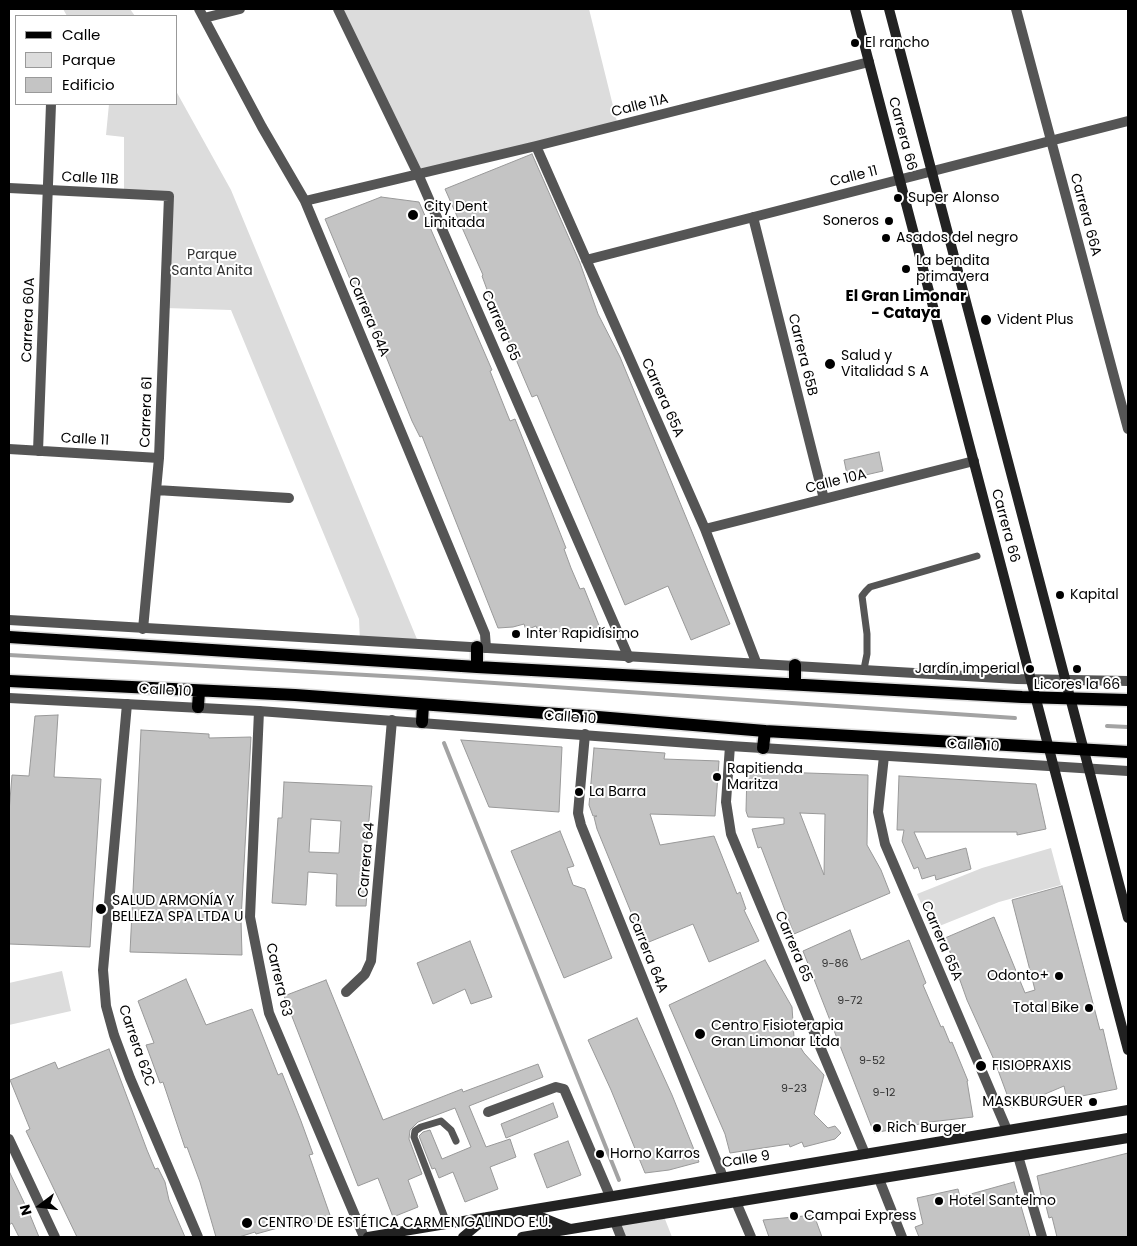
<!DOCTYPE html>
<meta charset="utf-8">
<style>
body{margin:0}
#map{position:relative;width:1137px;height:1246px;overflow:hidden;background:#fff;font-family:Poppins,sans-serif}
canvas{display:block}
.frame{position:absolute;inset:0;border:10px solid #000;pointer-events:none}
.legend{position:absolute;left:15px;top:15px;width:162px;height:90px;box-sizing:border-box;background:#fff;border:1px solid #999;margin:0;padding:6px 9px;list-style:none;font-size:15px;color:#000}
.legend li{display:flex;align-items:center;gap:10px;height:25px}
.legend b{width:25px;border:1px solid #999}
.north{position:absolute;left:15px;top:1181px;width:50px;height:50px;-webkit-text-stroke:4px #fff;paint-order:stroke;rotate:255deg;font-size:14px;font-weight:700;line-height:20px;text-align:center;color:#000}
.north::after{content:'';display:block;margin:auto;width:18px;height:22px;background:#000;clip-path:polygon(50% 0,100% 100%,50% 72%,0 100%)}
</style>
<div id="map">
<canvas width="1137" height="1246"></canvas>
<div class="frame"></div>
<ul class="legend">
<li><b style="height:6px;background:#000"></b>Calle</li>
<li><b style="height:14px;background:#dcdcdc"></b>Parque</li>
<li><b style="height:14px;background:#c4c4c4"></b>Edificio</li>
</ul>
<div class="north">N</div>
</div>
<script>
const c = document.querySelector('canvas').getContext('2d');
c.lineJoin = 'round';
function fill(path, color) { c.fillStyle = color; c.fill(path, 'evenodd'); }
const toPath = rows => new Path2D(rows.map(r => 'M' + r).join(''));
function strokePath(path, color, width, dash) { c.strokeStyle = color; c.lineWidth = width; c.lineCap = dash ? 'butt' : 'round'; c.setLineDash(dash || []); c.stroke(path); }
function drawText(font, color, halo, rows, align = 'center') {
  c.font = font + ' Poppins,sans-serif'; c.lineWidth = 4; c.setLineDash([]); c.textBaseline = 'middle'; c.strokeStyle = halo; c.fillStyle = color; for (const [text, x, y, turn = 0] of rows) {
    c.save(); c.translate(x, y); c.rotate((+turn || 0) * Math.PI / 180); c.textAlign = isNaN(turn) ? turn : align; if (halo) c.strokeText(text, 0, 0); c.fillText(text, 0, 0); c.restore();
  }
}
const green = toPath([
 [63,9,130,9,135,16,67,16],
 [338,9,589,9,618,126,418,174],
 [176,91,231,190,419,644,360,641,359,619,231,310,165,308,169,196,124,195,124,137,106,135,109,104,176,104],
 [1051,848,1061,885,999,902,932,929,917,894,982,868],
 [62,971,71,1011,9,1025,9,983],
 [663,1214,672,1237,621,1237,615,1222]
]);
const stream = toPath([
 [9,655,420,678,1015,718],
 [1107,726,1128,727],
 [444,743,619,1180]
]);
const building = toPath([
 [532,154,580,263,598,314,620,357,730,624,691,640,668,586,625,605,537,395,532,397,523,376,489,295,482,276,483,275,445,189,532,154],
 [381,197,419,202,492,370,490,371,510,421,515,419,566,548,564,549,571,568,580,589,584,588,602,633,538,631,536,626,526,630,524,624,513,627,498,628,422,436,420,437,412,421,381,344,362,302,360,303,325,219,381,197],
 [879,452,883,471,848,479,844,460,879,452],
 [58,715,54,777,101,779,90,947,9,944,9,812,12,775,29,776,35,716,58,715],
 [141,730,209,734,209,738,251,737,241,920,242,955,130,952,141,730],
 [461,740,562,747,559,812,489,807,461,740],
 [594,748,665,753,664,759,719,761,715,816,650,814,660,845,714,836,737,894,740,892,746,909,744,910,759,941,709,962,693,924,644,944,597,829,594,817,597,816,593,816,589,805,594,748],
 [747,771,868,775,867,845,881,870,890,893,794,934,761,847,758,848,752,829,784,824,784,818,748,817,746,811,747,771],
 [800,813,825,814,824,875,800,813],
 [899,776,1036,784,1046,829,1017,835,1017,832,914,832,926,859,966,848,971,869,936,880,935,875,922,879,918,867,914,869,902,841,904,830,897,830,899,776],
 [284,782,372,786,366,854,370,854,366,906,336,906,337,874,308,872,306,905,272,903,278,818,282,818,284,782],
 [311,819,341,821,339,853,309,852,311,819],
 [560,831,574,866,567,868,573,885,585,889,612,958,564,978,511,851,560,831],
 [1062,886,1100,1030,1103,1029,1117,1089,1067,1099,1064,1086,1012,1108,995,1062,967,1000,945,938,994,917,1025,993,1035,990,1012,900,1062,886],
 [850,930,861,960,909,940,926,983,923,985,941,1027,943,1026,950,1043,952,1042,968,1081,967,1081,973,1117,930,1122,874,1133,803,951,850,930],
 [470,941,492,997,471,1004,465,989,433,1004,417,963,470,941],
 [765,960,792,1007,794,1037,804,1053,824,1075,814,1114,828,1128,835,1126,841,1133,835,1139,804,1147,802,1142,790,1147,789,1144,730,1153,725,1134,669,1005,765,960],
 [186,979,206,1025,252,1009,278,1075,282,1073,301,1121,313,1154,309,1155,331,1218,293,1228,292,1224,256,1234,255,1232,239,1237,216,1237,200,1182,187,1147,185,1148,163,1082,160,1083,146,1045,154,1043,138,1001,186,979],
 [326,980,383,1120,462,1089,463,1092,538,1064,543,1077,469,1106,486,1147,510,1139,516,1157,490,1167,498,1189,465,1202,453,1172,439,1178,435,1168,432,1169,419,1136,423,1132,430,1130,442,1159,471,1147,455,1108,418,1122,410,1130,409,1139,422,1174,408,1180,418,1207,393,1217,378,1178,358,1186,284,996,326,980],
 [637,1018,672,1095,699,1162,669,1170,645,1173,611,1090,588,1040,637,1018],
 [109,1049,147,1150,155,1169,158,1168,165,1182,169,1200,185,1237,77,1237,26,1131,30,1129,10,1080,55,1062,58,1069,109,1049],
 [553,1103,558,1117,506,1138,501,1124,553,1103],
 [568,1141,581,1175,547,1188,534,1154,568,1141],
 [1128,1153,1128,1237,1057,1237,1052,1217,1049,1218,1044,1198,1042,1199,1037,1176,1128,1153],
 [9,1171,30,1215,39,1237,19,1237,12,1223,9,1225,9,1171],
 [1014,1182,1030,1237,919,1237,915,1227,923,1224,917,1198,958,1189,960,1197,1014,1182],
 [814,1215,822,1237,769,1237,763,1220,814,1215]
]);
const service = toPath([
 [864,669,867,654,867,634,862,596,866,591,870,587,977,556],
 [447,1223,414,1137,415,1131,421,1127,441,1121,451,1130,456,1141]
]);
const minor = toPath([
 [199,9,262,127,305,201,485,634,486,648],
 [338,9,418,174,629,658],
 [1016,9,1128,429],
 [204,18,240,9],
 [536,146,705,529,756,662],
 [9,188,169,196,159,458,143,629],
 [305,201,536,146,869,62],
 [753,217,824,499],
 [586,260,1128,121],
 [9,449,159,458],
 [38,451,51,104],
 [156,490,289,498],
 [705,529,974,461],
 [127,704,103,970,106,1006,114,1035,130,1078,198,1237],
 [259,711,250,917,269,1013,364,1237],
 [585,734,578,813,581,825,723,1177],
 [730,746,726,802,731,834,865,1154],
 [884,756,878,812,885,844,1007,1130],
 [346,992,365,974,371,961,392,720],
 [488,1112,556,1087,564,1089,610,1196],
 [9,1139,55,1237],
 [1018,1156,1042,1237],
 [879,1179,902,1237],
 [736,1202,751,1237],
 [615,1222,621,1237]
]);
const tertiary = toPath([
 [9,620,1017,679,1128,681],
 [9,698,259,711,730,746,1128,771]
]);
const secondary = toPath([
 [855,9,1128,1050],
 [889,9,1128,918],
 [526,1211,570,1229],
 [368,1237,1128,1110],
 [463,1237,487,1217],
 [522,1237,1128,1138]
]);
const primary = toPath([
 [9,637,477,667,1022,697,1128,700],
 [477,647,477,667],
 [9,681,295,695,586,716,765,731,1128,752],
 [795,684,795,665],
 [198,707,199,691],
 [422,722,423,705],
 [763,748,765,731]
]);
const markers = [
 [855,43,5,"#000"],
 [898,198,5,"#000"],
 [413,215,6,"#000"],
 [889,221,5,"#000"],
 [886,238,5,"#000"],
 [906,269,5,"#000"],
 [986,320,6,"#000"],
 [830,364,6,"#000"],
 [1060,595,5,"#000"],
 [516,634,5,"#000"],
 [1030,669,5,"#000"],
 [1077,669,5,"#000"],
 [717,777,5,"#000"],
 [579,792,5,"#000"],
 [101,909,6,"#000"],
 [1059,976,5,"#000"],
 [1089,1008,5,"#000"],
 [700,1034,6,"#000"],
 [981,1066,6,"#000"],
 [1093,1102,5,"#000"],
 [877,1128,5,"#000"],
 [600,1154,5,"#000"],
 [939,1201,5,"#000"],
 [794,1216,5,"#000"],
 [247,1223,6,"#000"]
];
const numberNames = [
 ["9-86",835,964],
 ["9-72",850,1001],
 ["9-52",872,1061],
 ["9-23",794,1089],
 ["9-12",884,1093]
];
const poiNames = [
 ["El rancho",865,43],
 ["Super Alonso",908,198],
 ["City Dent",424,207],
 ["Limitada",424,223],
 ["Soneros",879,221,"right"],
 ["Asados del negro",896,238],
 ["La bendita",916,261],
 ["primavera",916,277],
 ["Vident Plus",997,320],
 ["Salud y",841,356],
 ["Vitalidad S A",841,372],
 ["Kapital",1070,595],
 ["Inter Rapidísimo",526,634],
 ["Jardín imperial",1020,669,"right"],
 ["Licores la 66",1077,685,"center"],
 ["Rapitienda",727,769],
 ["Maritza",727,785],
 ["La Barra",589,792],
 ["SALUD ARMONÍA Y",112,901],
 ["BELLEZA SPA LTDA U",112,917],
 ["Odonto+",1049,976,"right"],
 ["Total Bike",1079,1008,"right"],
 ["Centro Fisioterapia",711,1026],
 ["Gran Limonar Ltda",711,1042],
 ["FISIOPRAXIS",992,1066],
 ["MASKBURGUER",1083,1102,"right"],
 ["Rich Burger",887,1128],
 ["Horno Karros",610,1154],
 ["Hotel Santelmo",949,1201],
 ["Campai Express",804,1216],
 ["CENTRO DE ESTÉTICA CARMEN GALINDO E.U.",258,1223]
];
const streetNames = [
 ["Calle 11A",640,106,-14],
 ["Carrera 66",902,134,75],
 ["Calle 11",854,177,-14],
 ["Calle 11B",90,179,3],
 ["Carrera 66A",1085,215,75],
 ["Carrera 64A",368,317,67],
 ["Carrera 60A",29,320,-88],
 ["Carrera 65",500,326,66],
 ["Carrera 65B",802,355,76],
 ["Carrera 65A",662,398,66],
 ["Carrera 61",147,412,-88],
 ["Calle 11",85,440,3],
 ["Calle 10A",836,482,-14],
 ["Carrera 66",1005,526,75],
 ["Calle 10",165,691,3],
 ["Calle 10",570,718,4],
 ["Calle 10",973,746,3],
 ["Carrera 64",367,860,-85],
 ["Carrera 65A",941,941,67],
 ["Carrera 65",793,947,67],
 ["Carrera 64A",647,953,68],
 ["Carrera 63",278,980,77],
 ["Carrera 62C",136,1046,71],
 ["Calle 9",746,1160,-9]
];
const parkNames = [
 ["Parque",212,255],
 ["Santa Anita",212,271]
];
const neighbourhoodNames = [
 ["El Gran Limonar",906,297],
 ["- Cataya",906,314]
];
fill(green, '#dcdcdc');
strokePath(stream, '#a3a3a3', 4);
fill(building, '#c4c4c4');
strokePath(building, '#999', 1);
strokePath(primary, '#dbdbdb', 15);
strokePath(service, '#555', 7);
strokePath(minor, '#555', 10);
strokePath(tertiary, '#555', 10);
strokePath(secondary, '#222', 10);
strokePath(primary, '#000', 12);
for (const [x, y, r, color] of markers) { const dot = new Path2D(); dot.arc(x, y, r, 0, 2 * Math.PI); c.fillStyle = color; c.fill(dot); strokePath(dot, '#fff', 2); }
drawText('11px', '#313131', null, numberNames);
drawText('14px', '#000', '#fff', poiNames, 'left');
drawText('14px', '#000', '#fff', streetNames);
drawText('14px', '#333', '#fff', parkNames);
drawText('bold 15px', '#000', '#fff', neighbourhoodNames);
</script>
